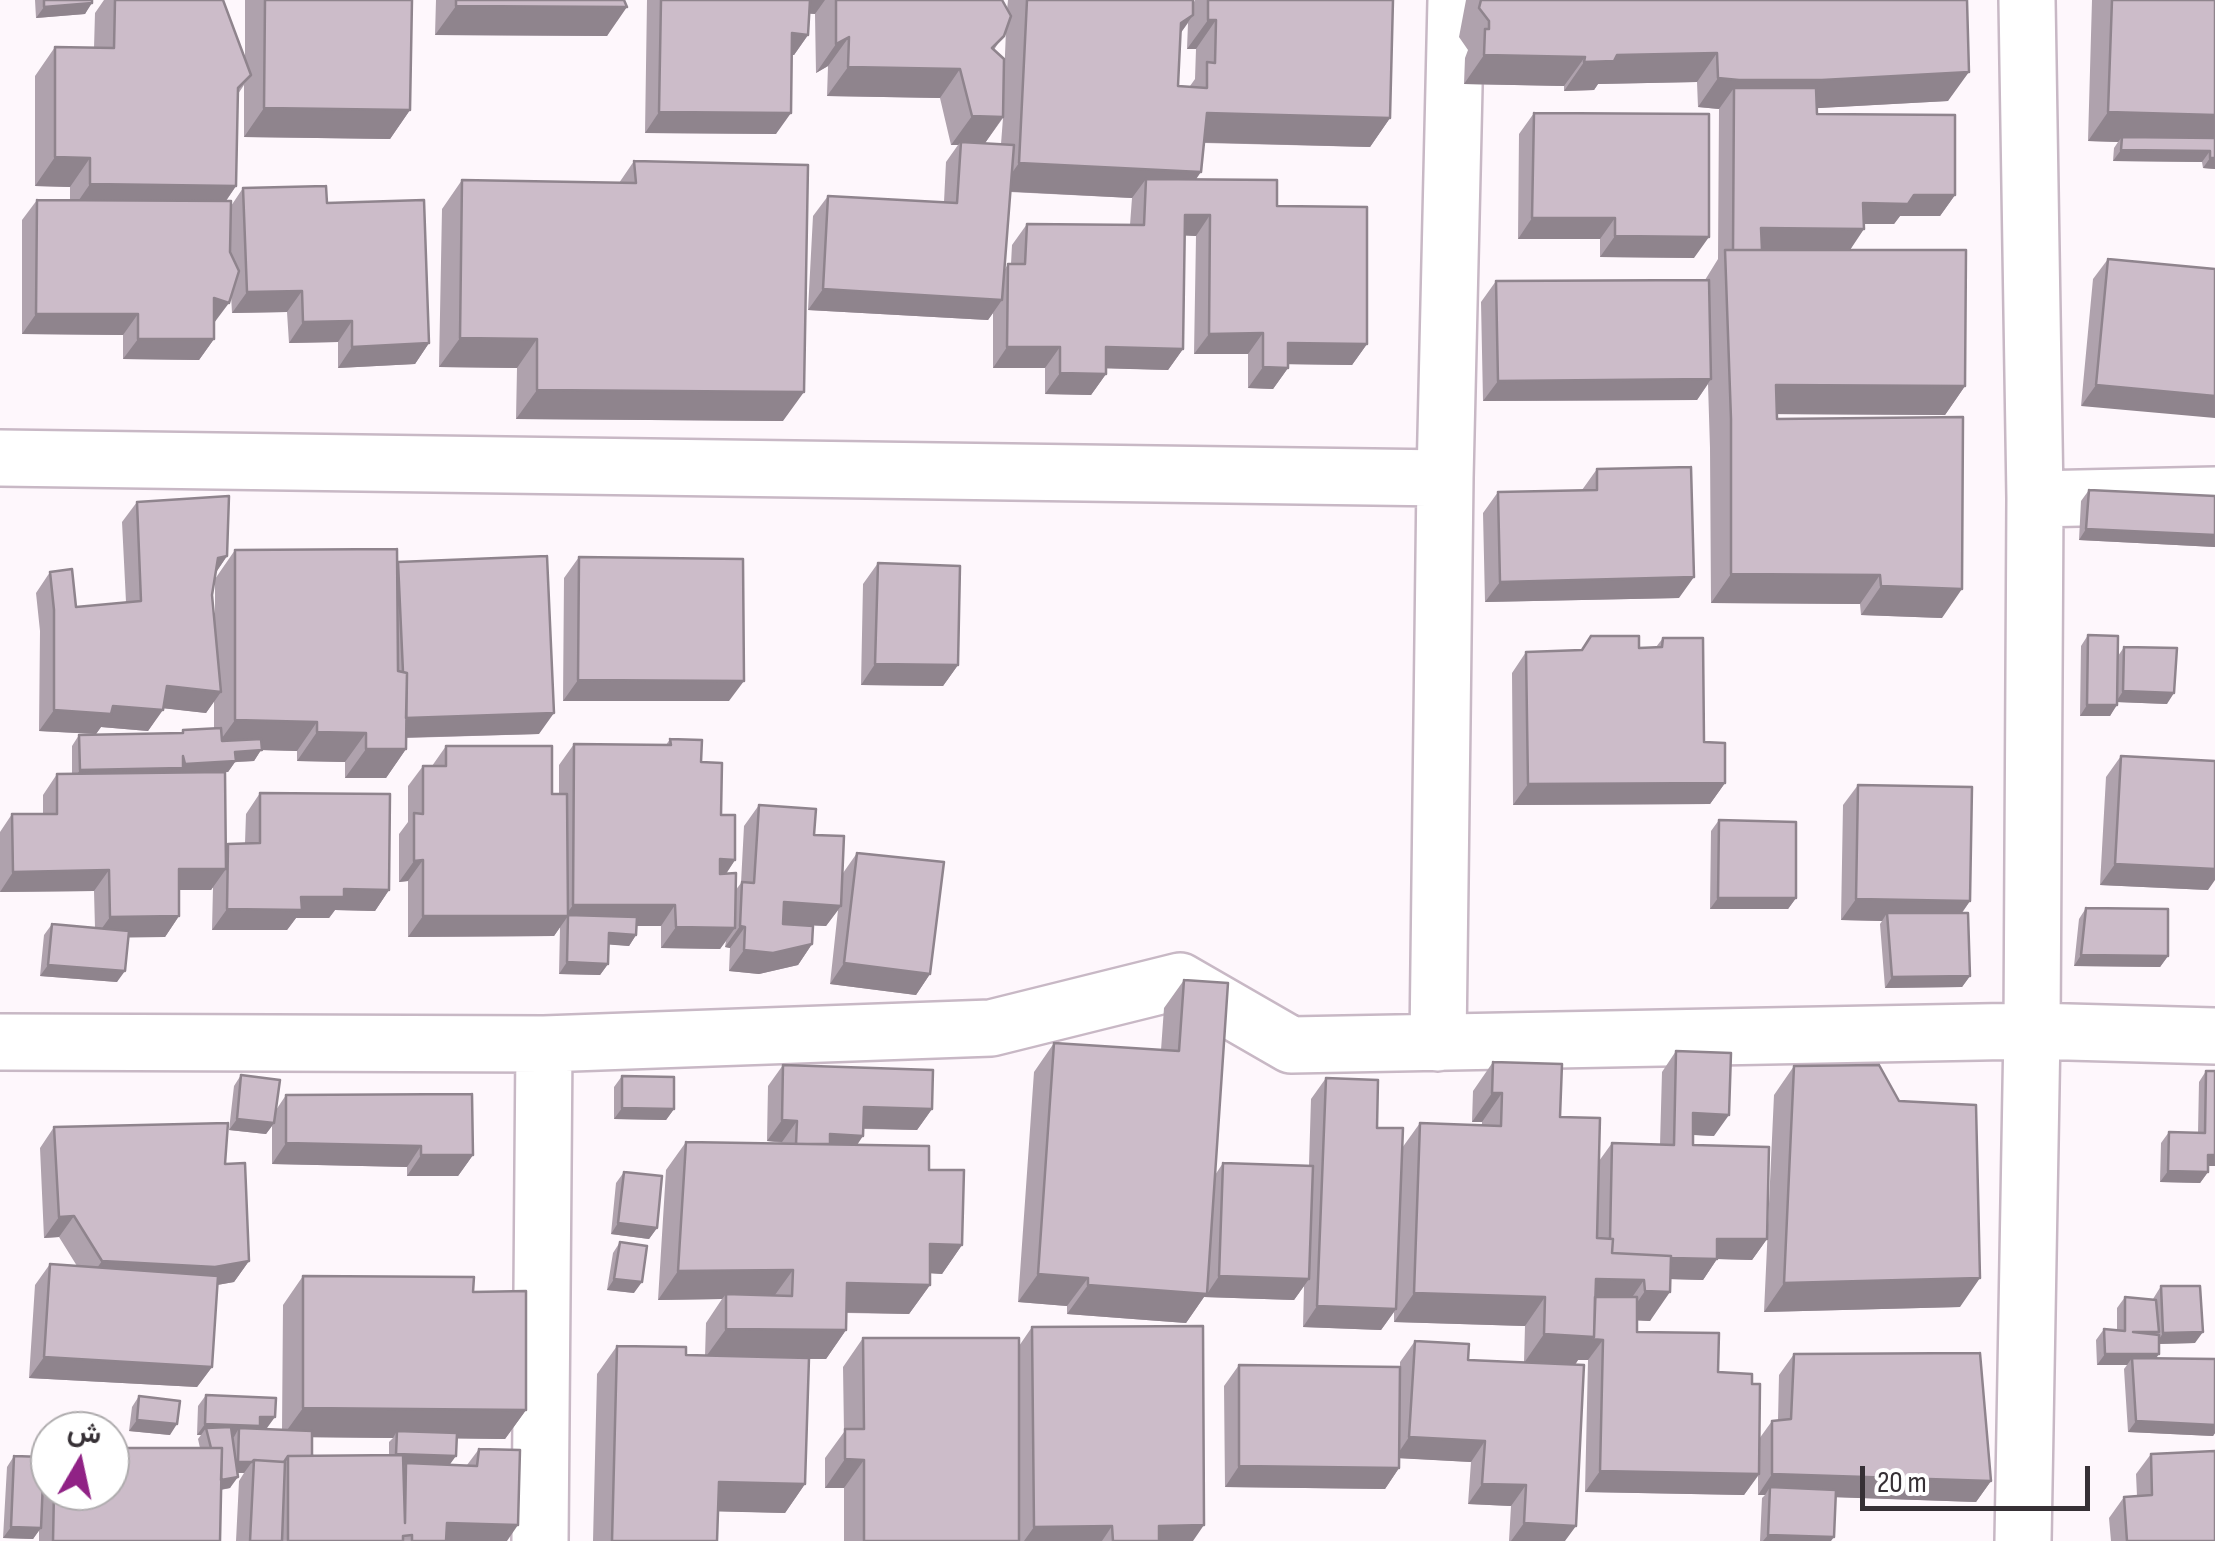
<!DOCTYPE html>
<meta charset="utf-8">
<style>
body{margin:0}
#map{position:relative;width:2215px;height:1541px;overflow:hidden;background:#fef7fc;font-family:"Sofia Sans Condensed",Vazirmatn,sans-serif}
canvas{display:block}
.north{position:absolute;left:30px;top:1411px;width:100px;height:100px;box-sizing:border-box;background:#fff;border:2px solid #afacae;border-radius:50%;rotate:9deg;font-size:28px;font-weight:700;line-height:40px;text-align:center;color:#363035}
.north::after{content:'';display:block;margin:auto;width:35px;height:45px;background:#902285;clip-path:polygon(50% 0,100% 100%,50% 72%,0 100%)}
.scale{position:absolute;left:1860px;top:1466px;width:230px;height:45px;box-sizing:border-box;border:5px solid #363035;border-top:0;padding-left:12px;font-size:30px;line-height:35px;white-space:nowrap;color:#363035;-webkit-text-stroke:8px #fff;paint-order:stroke}
</style>
<div id="map">
<canvas width="2215" height="1541"></canvas>
<div class="north">ش</div>
<div class="scale">20 m</div>
</div>
<script>
const c = document.querySelector('canvas').getContext('2d');
c.lineJoin = 'round';
const toPath = rows => new Path2D(rows.map(r => 'M' + r).join(''));
function strokePath(path, color, width, dash) { c.strokeStyle = color; c.lineWidth = width; c.lineCap = dash ? 'butt' : 'round'; c.setLineDash(dash || []); c.stroke(path); }
function fill(path, color) { c.fillStyle = color; c.fill(path, 'evenodd'); }
const street = toPath([
 [0,458,1445,478],
 [2035,499,2215,495],
 [0,1042,544,1044,991,1028,1180,981,1291,1045,2032,1031,2215,1036],
 [1438,1043,1445,478,1456,0],
 [540,1541,544,1044],
 [2023,1541,2032,1031,2035,499,2027,0]
]);
const wall = toPath([
 [35,0,92,0,85,14,36,18],
 [104,0,223,0,245,57,245,0,412,0,410,110,390,139,244,137,244,85,238,94,236,186,226,201,231,206,243,188,327,203,429,343,415,364,338,368,338,342,289,343,287,312,232,313,231,294,214,323,214,339,199,360,123,359,123,335,22,334,22,220,37,200,70,200,70,187,35,186,35,76,55,47,94,48,95,13],
 [436,0,624,0,607,36,435,35],
 [647,0,1002,0,1007,10,1008,0,1193,0,1193,4,1195,0,1393,0,1390,118,1370,147,1204,143,1196,179,1277,206,1367,344,1352,365,1288,364,1288,368,1273,389,1248,388,1248,354,1194,354,1196,236,1185,235,1183,349,1168,370,1106,368,1106,374,1091,395,1045,394,1045,368,993,368,993,313,988,320,808,310,813,216,828,196,944,202,946,162,958,145,951,145,940,98,827,96,828,66,816,73,815,14,809,13,808,35,794,55,792,55,776,134,645,133],
 [1188,23,1187,49,1196,49,1195,79,1190,86,1178,86,1180,34],
 [1006,30,1003,104,994,50],
 [1003,118,1001,144,985,143],
 [1010,192,1132,198,1130,225,1027,224,1012,245,1011,264,1008,264,1005,269],
 [1466,0,1967,0,1948,101,1817,108,1817,114,1955,195,1940,216,1900,216,1894,224,1864,224,1850,250,1965,386,1945,415,1777,414,1777,419,1942,618,1861,615,1860,604,1711,603,1710,448,1708,384,1697,400,1483,401,1481,302,1496,281,1705,280,1718,259,1719,109,1698,107,1697,82,1598,84,1594,90,1564,91,1564,86,1464,84,1465,58,1468,50,1459,37],
 [2092,0,2215,0,2215,169,2203,168,2202,162,2113,161,2114,148,2118,142,2088,141],
 [1534,113,1694,258,1600,257,1600,239,1518,239,1519,134],
 [634,161,783,421,516,419,517,368,439,367,442,209,462,180,619,183],
 [2108,259,2215,269,2081,406,2093,279],
 [1597,469,1679,598,1485,602,1483,513,1498,492,1582,490],
 [2089,490,2215,496,2215,547,2079,540,2081,501],
 [137,502,227,556,216,572,215,579,235,550,397,564,539,734,406,738,406,749,386,778,345,778,345,762,297,761,297,751,261,750,254,761,235,762,228,772,225,772,225,848,228,844,245,843,246,814,260,793,389,890,375,911,335,910,329,918,296,918,287,930,212,930,213,887,211,890,179,890,179,916,165,937,128,937,117,982,40,976,44,935,52,924,95,928,94,891,0,892,0,832,12,814,43,814,43,795,57,774,72,774,72,746,79,735,181,733,183,730,214,728,214,701,206,713,163,708,148,731,101,727,96,734,39,731,40,631,36,593,50,572,76,607,126,602,122,522],
 [215,579,215,623,212,595],
 [579,557,729,701,563,701,564,578],
 [878,563,958,665,943,686,861,685,863,584],
 [2088,635,2118,656,2124,647,2167,704,2117,702,2110,716,2080,716,2081,646],
 [1663,638,1704,742,1725,783,1710,804,1513,805,1512,673,1526,652,1656,647],
 [670,739,701,762,721,815,735,860,726,874,735,891,741,883,744,826,759,805,814,835,843,873,857,853,930,974,916,995,830,984,838,910,826,926,783,924,812,944,798,965,759,974,729,971,730,948,725,947,726,941,720,949,661,948,661,926,637,926,636,935,629,946,609,944,608,964,600,975,559,974,560,927,554,936,408,937,408,881,399,882,399,834,408,822,408,786,423,766,432,766,446,746,552,794,559,794,559,765,574,744,666,745],
 [2121,756,2208,890,2100,885,2106,777],
 [1858,785,1970,901,1962,913,1970,976,1962,987,1885,988,1880,924,1882,921,1841,920,1843,805],
 [1719,820,1796,898,1788,909,1710,909,1711,831],
 [2086,908,2168,956,2160,967,2074,966,2079,919],
 [1184,980,1215,1175,1223,1163,1309,1165,1311,1099,1326,1078,1377,1128,1402,1148,1420,1123,1482,1125,1482,1122,1472,1122,1473,1091,1493,1062,1560,1117,1599,1161,1612,1143,1660,1145,1662,1072,1676,1051,1714,1136,1693,1135,1693,1145,1767,1239,1752,1260,1717,1259,1703,1280,1670,1279,1650,1321,1637,1320,1637,1332,1718,1372,1752,1384,1759,1439,1772,1421,1778,1420,1779,1375,1794,1354,1991,1481,1976,1502,1836,1497,1831,1541,1760,1541,1762,1498,1765,1495,1758,1495,1758,1476,1744,1495,1585,1492,1588,1360,1578,1360,1575,1365,1565,1541,1509,1541,1511,1506,1468,1504,1471,1462,1400,1458,1399,1468,1385,1489,1225,1487,1224,1386,1239,1365,1400,1367,1400,1362,1415,1341,1468,1360,1524,1362,1525,1326,1394,1322,1394,1312,1381,1330,1303,1327,1304,1286,1294,1300,1204,1297,1186,1323,1067,1314,1067,1306,1018,1302,1034,1072,1054,1043,1161,1050,1164,1008],
 [783,1065,932,1109,917,1130,864,1129,857,1145,929,1170,962,1245,942,1274,930,1273,930,1285,909,1314,846,1313,846,1330,826,1359,809,1359,805,1484,785,1513,718,1511,717,1541,593,1541,597,1374,617,1346,686,1355,705,1356,706,1323,722,1299,658,1300,666,1170,686,1142,782,1143,767,1141,768,1086],
 [1794,1066,1960,1307,1764,1312,1774,1095],
 [2206,1071,2215,1166,2208,1166,2208,1172,2200,1183,2160,1182,2161,1143,2169,1132,2198,1133,2199,1082],
 [241,1075,276,1110,286,1095,473,1155,458,1176,407,1176,407,1167,272,1164,272,1126,266,1134,229,1130,234,1086],
 [622,1076,674,1109,666,1120,614,1119,614,1087],
 [54,1127,225,1164,249,1261,234,1282,217,1285,212,1367,197,1387,29,1378,35,1285,50,1264,77,1266,59,1237,44,1238,40,1148],
 [624,1172,657,1228,649,1239,611,1234,616,1183],
 [620,1242,634,1293,607,1290,613,1253],
 [303,1276,473,1292,526,1410,505,1439,457,1438,450,1465,467,1465,479,1449,507,1541,236,1541,239,1481,244,1473,237,1473,230,1488,221,1490,220,1541,39,1541,39,1530,33,1539,3,1538,7,1467,14,1456,44,1461,50,1453,50,1491,110,1491,200,1448,198,1439,201,1435,197,1435,198,1406,206,1395,267,1428,259,1428,282,1430,283,1305],
 [312,1437,393,1438,389,1442,389,1455,312,1456],
 [2161,1286,2195,1343,2159,1344,2159,1354,2156,1358,2215,1359,2215,1433,2213,1436,2128,1432,2124,1369,2127,1365,2097,1365,2096,1340,2104,1329,2117,1330,2117,1308,2125,1297,2153,1299],
 [1032,1327,1193,1541,844,1541,844,1488,825,1488,825,1458,844,1432,843,1367,863,1338,1019,1346],
 [139,1396,170,1435,129,1431,132,1407],
 [2151,1454,2215,1541,2111,1541,2109,1518,2124,1497,2137,1496,2136,1474]
]);
const shadedWall = toPath([
 [806,0,825,0,815,14,797,13],
 [92,3,85,14,36,18,44,7],
 [456,6,627,7,607,36,435,35],
 [1193,15,1173,44,1181,23],
 [1208,20,1216,20,1196,49,1187,49],
 [792,33,808,35,794,55,778,54],
 [849,37,828,66,816,73,836,44],
 [1717,53,1697,82,1598,84,1594,90,1564,91,1584,62,1617,55],
 [1484,55,1585,57,1564,86,1464,84],
 [848,67,960,69,940,98,827,96],
 [1969,72,1948,101,1802,109,1734,88,1719,109,1698,107,1718,78],
 [264,108,410,110,390,139,244,137],
 [659,112,791,113,776,134,645,133],
 [2108,112,2215,115,2215,145,2122,137,2118,142,2088,141],
 [1207,113,1390,118,1370,147,1186,142],
 [972,116,1003,117,983,146,961,142,958,145,951,145],
 [2121,150,2210,151,2202,162,2113,161],
 [55,157,90,158,70,187,35,186],
 [2210,158,2215,158,2215,169,2203,168],
 [1019,163,1201,172,1181,201,1146,179,1132,198,999,191],
 [90,184,236,186,216,215,70,213],
 [1914,195,1955,195,1940,216,1900,216,1894,224,1849,224,1863,203],
 [1185,215,1210,215,1196,236,1170,235],
 [1532,218,1615,218,1600,239,1518,239],
 [1761,228,1864,229,1850,250,1747,249],
 [1615,236,1709,237,1694,258,1600,257],
 [823,289,1002,300,988,320,808,310],
 [302,291,287,312,232,313,247,292],
 [214,298,229,303,214,323],
 [36,314,138,314,123,335,22,334],
 [352,321,338,342,289,343,303,322],
 [1263,333,1248,354,1194,354,1209,334],
 [460,338,537,339,517,368,439,367],
 [138,339,214,339,199,360,123,359],
 [429,343,415,364,338,368,352,347],
 [1288,343,1367,344,1352,365,1273,364],
 [1007,347,1060,347,1045,368,993,368],
 [1106,347,1183,349,1168,370,1092,368],
 [1263,367,1288,368,1273,389,1248,388],
 [1060,373,1106,374,1091,395,1045,394],
 [1711,379,1697,400,1483,401,1498,381],
 [1776,385,1965,386,1945,415,1756,414],
 [2096,385,2215,396,2215,418,2081,406],
 [537,390,804,392,783,421,516,419],
 [2086,529,2215,535,2215,547,2079,540],
 [227,556,213,577,218,558],
 [1731,574,1880,575,1860,604,1711,603],
 [1694,577,1679,598,1485,602,1500,582],
 [1881,586,1962,589,1942,618,1861,615],
 [875,664,958,665,943,686,861,685],
 [578,680,744,681,729,701,563,701],
 [167,686,221,692,206,713,152,707],
 [2123,691,2174,693,2167,704,2116,702],
 [2087,705,2117,705,2110,716,2080,716],
 [113,706,163,710,148,731,101,727,96,734,39,731,54,710],
 [554,713,539,734,390,738,405,718],
 [235,720,317,722,297,751,261,750,254,761,235,762,228,772,72,781,80,770,182,768,185,764,214,749],
 [317,732,366,733,345,762,297,761],
 [366,749,406,749,386,778,345,778],
 [1725,783,1710,804,1513,805,1528,784],
 [720,859,735,860,721,881],
 [423,860,408,881,399,882,414,861],
 [2115,864,2215,869,2215,880,2208,890,2100,885],
 [179,869,226,869,211,890,164,890],
 [109,870,94,891,0,892,13,872],
 [344,889,389,890,375,911,335,910,329,918,296,918,287,930,212,930,227,909],
 [1718,898,1796,898,1788,909,1710,909],
 [1856,899,1970,901,1955,922,1887,913,1882,921,1841,920],
 [784,902,841,906,826,926,769,923],
 [573,905,675,905,661,926,568,926,568,916,554,936,408,937,423,916,565,916],
 [179,916,165,937,95,938,110,917],
 [740,926,745,927,730,948,725,947],
 [676,927,735,928,720,949,661,948],
 [609,933,636,935,629,946,601,944],
 [812,944,798,965,759,974,729,971,744,950],
 [2081,955,2168,956,2160,967,2074,966],
 [567,962,608,964,600,975,559,974],
 [844,963,930,974,916,995,830,984],
 [48,965,125,971,117,982,40,976],
 [1970,976,1962,987,1885,988,1892,977],
 [1492,1093,1502,1093,1482,1122,1472,1122],
 [864,1107,932,1109,917,1130,850,1128],
 [622,1108,674,1109,666,1120,614,1119],
 [1693,1113,1729,1115,1714,1136,1678,1134],
 [237,1119,274,1123,266,1134,229,1130],
 [782,1120,797,1121,782,1142,767,1141],
 [830,1134,863,1136,849,1157,782,1168],
 [286,1143,421,1146,407,1167,272,1164],
 [421,1155,473,1155,458,1176,407,1176],
 [2208,1155,2215,1155,2215,1166,2200,1166],
 [2168,1171,2208,1172,2200,1183,2160,1182],
 [74,1216,59,1237,44,1238,59,1217],
 [618,1223,657,1228,649,1239,611,1234],
 [1717,1239,1767,1239,1752,1260,1717,1259,1703,1280,1595,1277],
 [930,1244,962,1245,942,1274,910,1272],
 [102,1261,249,1261,234,1282,200,1288,87,1282],
 [793,1270,772,1299,726,1294,722,1299,658,1300,678,1271],
 [1038,1274,1088,1278,1067,1306,1018,1302],
 [1219,1276,1309,1279,1294,1300,1204,1297,1186,1323,1067,1314,1088,1285,1207,1294],
 [1980,1278,1960,1307,1764,1312,1784,1283],
 [614,1279,642,1282,634,1293,607,1290],
 [1596,1279,1644,1280,1624,1309,1592,1308],
 [847,1283,930,1285,909,1314,827,1312],
 [1645,1291,1670,1292,1650,1321,1625,1320],
 [1414,1293,1545,1297,1525,1326,1394,1322],
 [1317,1306,1396,1309,1381,1330,1303,1327],
 [726,1329,846,1330,826,1359,705,1358],
 [2203,1332,2195,1343,2156,1344,2163,1333],
 [1544,1334,1594,1337,1603,1340,1588,1360,1578,1360,1574,1366,1524,1363],
 [2105,1354,2159,1354,2151,1365,2132,1358,2127,1365,2097,1365],
 [44,1357,212,1367,197,1387,29,1378],
 [303,1408,526,1410,505,1439,397,1438,397,1431,393,1438,282,1437],
 [260,1417,275,1417,267,1428,239,1428,234,1437,208,1436,206,1428,201,1435,197,1435,205,1424],
 [137,1420,177,1424,170,1435,129,1431],
 [2136,1421,2215,1425,2215,1433,2213,1436,2128,1432],
 [1409,1437,1485,1441,1471,1462,1395,1458],
 [396,1454,456,1456,448,1467,406,1463,404,1466,388,1466],
 [845,1459,864,1460,844,1488,825,1488],
 [238,1462,252,1462,244,1473,230,1473],
 [1239,1466,1399,1468,1385,1489,1225,1487],
 [1600,1471,1759,1474,1744,1495,1585,1492],
 [1772,1474,1991,1481,1976,1502,1770,1495,1770,1487,1765,1495,1758,1495],
 [238,1477,230,1488,212,1491,220,1480],
 [719,1482,805,1484,785,1513,699,1511],
 [1482,1484,1526,1485,1511,1506,1468,1504],
 [447,1523,518,1525,507,1541,434,1541],
 [1524,1523,1576,1526,1565,1541,1511,1541],
 [1204,1525,1193,1541,1148,1541,1159,1526],
 [1112,1526,1102,1541,1024,1541,1034,1527],
 [11,1527,41,1528,33,1539,3,1538],
 [1768,1535,1834,1537,1831,1541,1763,1541]
]);
const building = toPath([
 [44,0,92,0,92,3,44,7,44,0],
 [115,0,223,0,251,75,238,88,236,186,90,184,90,158,55,157,55,47,114,48,115,0],
 [265,0,412,0,410,110,264,108,265,0],
 [456,0,624,0,627,7,456,6,456,0],
 [661,0,810,0,808,35,792,33,791,113,659,112,661,0],
 [836,0,1002,0,1011,16,1004,36,992,48,1004,59,1003,117,972,116,960,69,848,67,849,37,836,44,836,0],
 [1027,0,1193,0,1193,15,1181,23,1178,86,1207,88,1207,62,1215,63,1216,20,1208,20,1208,0,1393,0,1390,118,1207,113,1201,172,1019,163,1027,0],
 [1481,0,1967,0,1969,72,1822,80,1739,80,1718,78,1717,53,1617,55,1614,61,1584,62,1585,57,1484,55,1485,29,1489,29,1489,21,1479,8,1481,0],
 [2112,0,2215,0,2215,115,2108,112,2112,0],
 [1734,88,1816,88,1817,114,1955,115,1955,195,1914,195,1908,204,1863,203,1864,229,1761,228,1762,250,1733,250,1734,88],
 [1534,113,1709,114,1709,237,1615,236,1615,218,1532,218,1534,113],
 [2122,137,2215,138,2215,158,2210,158,2210,151,2121,150,2122,137],
 [961,142,1014,145,1002,300,823,289,828,196,957,203,961,142],
 [634,161,808,165,804,392,537,390,537,339,460,338,462,180,636,183,634,161],
 [1146,179,1277,180,1277,206,1367,207,1367,344,1288,343,1288,368,1263,367,1263,333,1209,334,1210,215,1185,215,1183,349,1106,347,1106,374,1060,373,1060,347,1007,347,1008,264,1025,264,1027,224,1144,225,1146,179],
 [326,186,327,203,424,200,429,343,352,347,352,321,303,322,302,291,247,292,243,188,326,186],
 [37,200,231,201,230,252,239,271,229,303,214,298,214,339,138,339,138,314,36,314,37,200],
 [1725,250,1966,250,1965,386,1776,385,1777,419,1963,417,1962,589,1881,586,1880,575,1731,574,1731,419,1725,250],
 [2108,259,2215,269,2215,396,2096,385,2108,259],
 [1709,280,1711,379,1498,381,1496,281,1709,280],
 [1691,467,1694,577,1500,582,1498,492,1597,490,1597,469,1691,467],
 [2089,490,2215,496,2215,535,2086,529,2089,490],
 [229,496,227,556,218,558,212,595,221,692,167,686,163,710,113,706,111,714,54,710,54,610,50,572,72,569,76,607,141,601,137,502,229,496],
 [397,549,398,671,407,673,406,749,366,749,366,733,317,732,317,722,235,720,235,550,397,549],
 [547,556,554,713,406,718,407,673,403,672,398,562,547,556],
 [579,557,743,559,744,681,578,680,579,557],
 [878,563,960,566,958,665,875,664,878,563],
 [2088,635,2118,636,2117,705,2087,705,2088,635],
 [1591,636,1639,636,1639,648,1662,647,1663,638,1703,638,1704,742,1725,743,1725,783,1528,784,1526,652,1582,650,1591,636],
 [2124,647,2177,648,2174,693,2123,691,2124,647],
 [221,728,222,741,261,739,262,750,235,752,236,761,185,764,183,756,183,768,80,770,79,735,183,733,183,730,221,728],
 [670,739,702,740,701,762,722,763,721,815,735,815,735,860,720,859,720,874,736,873,735,928,676,927,675,905,573,905,574,744,671,745,670,739],
 [446,746,552,746,552,794,567,794,568,916,423,916,423,860,414,861,414,813,423,814,423,766,446,766,446,746],
 [2121,756,2215,761,2215,869,2115,864,2121,756],
 [225,772,226,869,179,869,179,916,110,917,109,870,13,872,12,814,57,814,57,774,225,772],
 [1858,785,1972,787,1970,901,1856,899,1858,785],
 [260,793,390,794,389,890,344,889,344,897,301,897,302,910,227,909,228,844,260,843,260,793],
 [759,805,816,809,814,835,844,836,841,906,784,902,783,924,813,926,812,944,773,953,744,950,745,927,740,926,742,882,754,883,759,805],
 [1719,820,1796,822,1796,898,1718,898,1719,820],
 [857,853,944,862,930,974,844,963,857,853],
 [2086,908,2168,909,2168,956,2081,955,2086,908],
 [1887,913,1968,913,1970,976,1892,977,1887,913],
 [568,915,637,917,636,935,609,933,608,964,567,962,568,915],
 [52,924,129,931,125,971,48,965,52,924],
 [1184,980,1228,983,1207,1294,1088,1285,1088,1278,1038,1274,1054,1043,1179,1051,1184,980],
 [1676,1051,1731,1053,1729,1115,1693,1113,1693,1145,1769,1147,1767,1239,1717,1239,1717,1259,1671,1258,1671,1256,1612,1253,1613,1239,1610,1239,1612,1143,1674,1145,1676,1051],
 [1493,1062,1562,1064,1560,1117,1600,1118,1597,1238,1613,1239,1612,1253,1671,1256,1670,1292,1645,1291,1644,1280,1596,1279,1594,1337,1544,1334,1545,1297,1414,1293,1420,1123,1501,1126,1502,1093,1492,1093,1493,1062],
 [783,1065,933,1070,932,1109,864,1107,863,1136,830,1134,830,1144,796,1144,797,1121,782,1120,783,1065],
 [1879,1065,1899,1101,1976,1105,1980,1278,1784,1283,1794,1066,1879,1065],
 [2206,1071,2215,1071,2215,1155,2208,1155,2208,1172,2168,1171,2169,1132,2205,1133,2206,1071],
 [241,1075,280,1080,274,1123,237,1119,241,1075],
 [622,1076,674,1077,674,1109,622,1108,622,1076],
 [1326,1078,1378,1080,1377,1128,1403,1128,1396,1309,1317,1306,1326,1078],
 [472,1094,473,1155,421,1155,421,1146,286,1143,286,1095,472,1094],
 [228,1123,225,1164,245,1163,249,1261,215,1267,102,1261,74,1216,59,1217,54,1127,228,1123],
 [686,1142,929,1146,929,1170,964,1170,962,1245,930,1244,930,1285,847,1283,846,1330,726,1329,726,1294,792,1296,793,1270,678,1271,686,1142],
 [1223,1163,1313,1166,1309,1279,1219,1276,1223,1163],
 [624,1172,662,1176,657,1228,618,1223,624,1172],
 [620,1242,647,1246,642,1282,614,1279,620,1242],
 [50,1264,218,1276,212,1367,44,1357,50,1264],
 [303,1276,474,1277,473,1292,526,1291,526,1410,303,1408,303,1276],
 [2161,1286,2200,1286,2203,1332,2163,1333,2161,1286],
 [1595,1297,1637,1297,1637,1332,1719,1333,1718,1372,1752,1374,1752,1384,1760,1384,1759,1474,1600,1471,1603,1340,1592,1339,1594,1337,1595,1297],
 [2125,1297,2156,1300,2159,1332,2133,1332,2159,1335,2159,1354,2105,1354,2104,1329,2125,1331,2125,1297],
 [1203,1326,1204,1525,1159,1526,1159,1541,1113,1541,1112,1526,1034,1527,1032,1327,1203,1326],
 [863,1338,1019,1338,1019,1541,864,1541,864,1460,845,1459,845,1429,864,1429,863,1338],
 [1415,1341,1469,1344,1468,1360,1584,1365,1576,1526,1524,1523,1526,1485,1482,1484,1485,1441,1409,1437,1415,1341],
 [617,1346,686,1347,686,1355,809,1358,805,1484,719,1482,717,1541,612,1541,617,1346],
 [1980,1353,1991,1481,1772,1474,1772,1421,1791,1419,1794,1354,1980,1353],
 [2132,1358,2215,1359,2215,1425,2136,1421,2132,1358],
 [1239,1365,1400,1367,1399,1468,1239,1466,1239,1365],
 [206,1395,276,1398,275,1417,260,1417,260,1426,205,1424,206,1395],
 [139,1396,180,1401,177,1424,137,1420,139,1396],
 [231,1427,238,1477,221,1480,222,1448,211,1448,206,1428,231,1427],
 [239,1428,312,1431,312,1456,288,1456,284,1462,254,1460,252,1462,238,1462,239,1428],
 [397,1431,457,1433,456,1456,396,1454,397,1431],
 [110,1448,222,1448,220,1541,53,1541,54,1491,110,1491,110,1448],
 [479,1449,520,1450,518,1525,447,1523,446,1541,412,1541,412,1535,403,1536,403,1541,288,1541,288,1456,403,1455,405,1523,406,1463,477,1466,479,1449],
 [2215,1451,2215,1541,2127,1541,2124,1497,2152,1495,2151,1454,2215,1451],
 [14,1456,44,1457,41,1528,11,1527,14,1456],
 [254,1460,285,1462,282,1541,250,1541,254,1460],
 [1770,1487,1836,1490,1834,1537,1768,1535,1770,1487]
]);
strokePath(street, '#c8b8c5', 60);
strokePath(street, '#fff', 55);
fill(wall, '#afa2ad');
fill(shadedWall, '#8f848d');
fill(building, '#ccbcc9');
strokePath(building, '#8f848d', 2.5);
</script>
